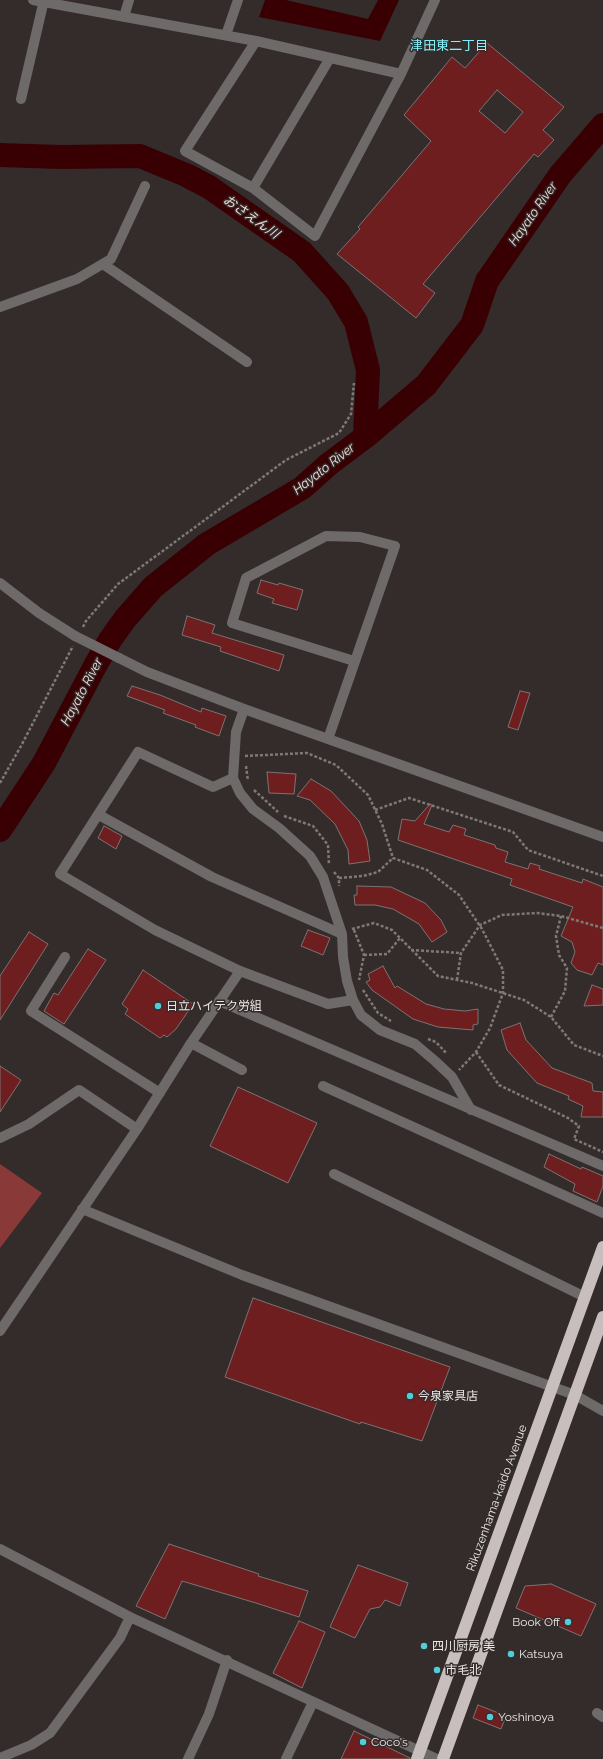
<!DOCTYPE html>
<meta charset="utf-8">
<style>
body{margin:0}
canvas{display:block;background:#332c2b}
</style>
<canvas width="603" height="1759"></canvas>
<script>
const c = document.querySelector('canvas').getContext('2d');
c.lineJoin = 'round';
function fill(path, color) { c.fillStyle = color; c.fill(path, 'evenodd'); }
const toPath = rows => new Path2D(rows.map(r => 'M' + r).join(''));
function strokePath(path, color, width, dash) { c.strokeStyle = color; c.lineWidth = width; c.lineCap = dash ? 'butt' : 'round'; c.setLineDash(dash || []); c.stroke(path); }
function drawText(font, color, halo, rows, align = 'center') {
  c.font = font + ' Raleway,"Noto Sans JP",sans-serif'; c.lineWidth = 3; c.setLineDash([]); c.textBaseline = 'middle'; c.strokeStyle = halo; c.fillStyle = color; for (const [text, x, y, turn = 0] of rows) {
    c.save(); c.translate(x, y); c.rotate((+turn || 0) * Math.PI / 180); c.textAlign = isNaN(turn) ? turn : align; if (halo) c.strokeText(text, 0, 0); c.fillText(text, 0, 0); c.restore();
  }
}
const green = toPath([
 [0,1164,42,1193,0,1248]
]);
const water = toPath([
 [265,0,286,0,368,19,378,0,399,0,380,41,259,17]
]);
const river = toPath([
 [0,155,61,157,140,156,186,175,209,187,302,252,338,292,356,322,368,370,365,437],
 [0,830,44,763,95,666,110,640,125,619,153,587,207,544,302,488,329,464,365,437,426,385,472,325,487,281,560,175,603,125]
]);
const building = toPath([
 [487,43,564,107,543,130,554,140,538,157,534,154,423,284,435,293,416,318,337,254,360,229,358,227,431,141,404,115,452,57,465,68,487,43],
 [497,90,523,112,505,133,479,111,497,90],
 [261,580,278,585,279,583,303,590,297,610,272,603,274,599,257,593,261,580],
 [187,616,215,625,212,633,284,655,279,671,220,651,221,647,182,635,187,616],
 [132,686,160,695,201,712,202,708,226,716,219,736,195,727,196,725,163,713,165,710,127,696,132,686],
 [520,691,530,693,518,730,508,727,520,691],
 [267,772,296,774,294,794,269,793,267,772],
 [311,779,331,791,359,821,367,840,370,861,349,864,348,850,335,824,310,800,297,796,311,779],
 [430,804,432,805,424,824,449,832,453,825,466,829,464,835,495,845,496,848,508,852,505,862,528,869,530,863,540,866,539,869,582,883,583,879,603,887,603,965,598,963,592,975,577,970,571,963,575,952,572,942,561,936,573,907,510,885,512,879,398,840,402,819,415,821,430,804],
 [104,826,122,836,116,849,98,838,104,826],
 [357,886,391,887,425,903,441,920,447,932,432,942,419,924,393,909,375,905,355,905,354,895,357,895,357,886],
 [308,930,330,938,323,955,301,946,308,930],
 [29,932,48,944,0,1020,0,976,29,932],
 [88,949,106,960,64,1024,44,1011,54,993,58,995,88,949],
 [383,966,395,988,397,986,426,1004,444,1009,465,1011,478,1009,478,1024,473,1025,473,1030,438,1027,413,1019,372,990,366,982,370,980,368,974,383,966],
 [143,970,193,1004,176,1029,167,1037,164,1035,160,1038,125,1014,128,1009,122,1004,143,970],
 [592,985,603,989,603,1005,584,1006,592,985],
 [520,1023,526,1040,552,1068,592,1083,593,1091,603,1092,603,1117,581,1117,583,1106,568,1099,569,1096,537,1083,507,1050,501,1030,520,1023],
 [0,1066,21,1080,0,1112,0,1066],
 [238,1087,317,1123,288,1183,210,1146,238,1087],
 [549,1154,581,1169,582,1167,603,1176,603,1186,597,1202,573,1191,575,1184,544,1167,549,1154],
 [253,1298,450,1367,422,1441,361,1422,360,1424,225,1377,253,1298],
 [169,1544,259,1574,258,1576,308,1591,299,1617,256,1603,182,1581,165,1619,136,1606,169,1544],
 [358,1565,408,1583,400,1606,385,1600,380,1607,370,1609,355,1638,330,1627,358,1565],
 [551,1584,596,1604,581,1636,516,1608,525,1586,551,1584],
 [299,1621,325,1632,302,1688,273,1673,299,1621],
 [478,1705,506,1716,501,1729,473,1718,478,1705],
 [354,1731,410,1758,410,1759,341,1759,354,1731]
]);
const path = toPath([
 [83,627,86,621,118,584,286,460,339,433,351,414,354,383],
 [245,756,307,753,336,765,368,795,382,824,393,858,427,870,459,895,482,929,503,970,503,993,490,1028,476,1052,459,1070],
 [246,766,248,781],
 [0,783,21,746,73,646],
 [254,790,278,812],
 [375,810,409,798,513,832,528,850,603,876],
 [284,816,313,826,328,845,329,865],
 [334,872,339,878,339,886],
 [339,878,363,876,378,872,393,858],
 [352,929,374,923,392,930,438,976,472,983,524,1000,551,1017,574,1045,603,1056],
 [354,930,364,955,359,980],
 [411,950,461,953],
 [364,955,387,954,400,938],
 [457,980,461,953,480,925,502,915,537,913,561,916,603,928],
 [363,990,378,1013,391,1021],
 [551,1017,565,991,567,968,559,955,556,936,561,916],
 [428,1039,436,1042,447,1054],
 [476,1052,499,1085,568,1118,579,1126,574,1139,603,1152]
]);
const minor = toPath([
 [33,0,256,41,401,74],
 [124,17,129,0],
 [226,35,238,0],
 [256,41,185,151,253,188,315,236,401,74,435,0],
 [21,99,44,0],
 [253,188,330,58],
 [103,264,247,362],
 [0,307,77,279,111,259,145,186],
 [0,583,39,613,75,636],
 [119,658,147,672,244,709,603,837],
 [244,709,236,732,233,778,240,793,253,809,279,828,310,856,323,877,342,934,343,957,347,981,353,1000,361,1015,380,1030,415,1044,435,1061,452,1077,471,1110],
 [328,739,395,546,360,537,326,536,246,578,232,623,354,661],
 [233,778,213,787,138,752,60,874,155,930,240,971,328,1004,353,1000],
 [99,815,212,877,342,934],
 [65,957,31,1011,160,1093],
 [219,1001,603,1166],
 [191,1043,242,1070],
 [323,1086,603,1213],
 [0,1138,29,1124,79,1090,137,1129],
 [334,1174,585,1297],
 [82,1209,242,1275,575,1395,603,1411],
 [0,1331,137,1129,191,1043,240,971],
 [0,1549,130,1617,437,1759],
 [597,1713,603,1717],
 [1,1759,2,1757,31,1745,50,1733,120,1638,130,1617],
 [188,1759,209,1714,227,1660],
 [286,1759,313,1702]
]);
const highway = toPath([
 [417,1759,603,1247],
 [443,1759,603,1317]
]);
const minorBridge = toPath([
 [75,636,119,658]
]);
const markers = [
 [158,1006,4,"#52ccd6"],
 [410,1396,4,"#52ccd6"],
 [568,1622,4,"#52ccd6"],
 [424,1646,4,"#52ccd6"],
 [511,1654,4,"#52ccd6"],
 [437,1670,4,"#52ccd6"],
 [490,1717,4,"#52ccd6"],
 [363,1742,4,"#52ccd6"]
];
const poiNames = [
 ["日立ハイテク労組",166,1006],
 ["今泉家具店",418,1396],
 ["Book Off",560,1622,"right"],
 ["四川厨房 美",432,1646],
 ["Katsuya",519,1654],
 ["市毛北",445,1670],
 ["Yoshinoya",498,1717],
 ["Coco's",371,1742]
];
const streetNames = [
 ["Rikuzenhama-kaido Avenue",497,1498,-70]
];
const neighbourhoodNames = [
 ["津田東二丁目",449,46]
];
const waterNames = [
 ["Hayato River",533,214,-55],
 ["おさえん川",251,217,35],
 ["Hayato River",324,469,-38],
 ["Hayato River",82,692,-62]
];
fill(green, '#893938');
fill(water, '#380003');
strokePath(river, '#380003', 24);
fill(building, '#6f1e20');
strokePath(building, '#7b7272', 1);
strokePath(path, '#7e7877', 2.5, [3, 2]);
strokePath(minor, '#6e6a6a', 10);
strokePath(highway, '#c8bebd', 12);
strokePath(minorBridge, '#6e6a6a', 10);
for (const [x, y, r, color] of markers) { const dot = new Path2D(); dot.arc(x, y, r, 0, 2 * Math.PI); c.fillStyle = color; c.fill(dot); strokePath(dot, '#332c2b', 1.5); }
drawText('12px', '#ece7e6', '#332c2b', poiNames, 'left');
drawText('12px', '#ece7e6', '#332c2b', streetNames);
drawText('13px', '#86f1fa', '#332c2b', neighbourhoodNames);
drawText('italic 13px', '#f7dddb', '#332c2b', waterNames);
</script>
